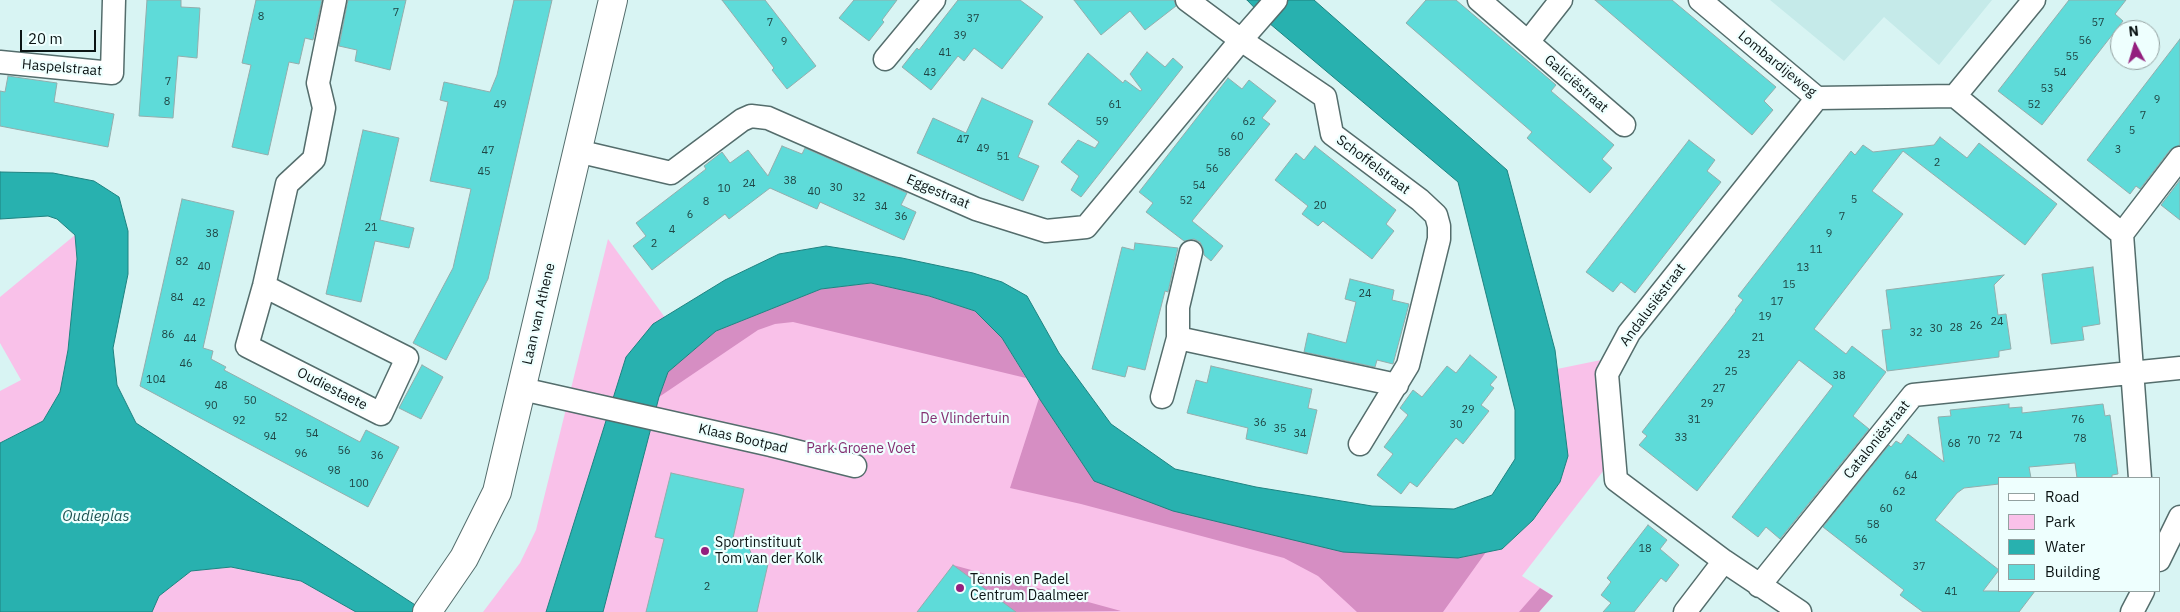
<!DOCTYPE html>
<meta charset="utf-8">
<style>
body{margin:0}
#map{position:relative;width:2180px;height:612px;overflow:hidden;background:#d8f4f3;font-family:"IBM Plex Sans",sans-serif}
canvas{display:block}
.legend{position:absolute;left:1998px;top:477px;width:162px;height:115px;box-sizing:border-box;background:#eefffe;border:1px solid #93a1a0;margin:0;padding:6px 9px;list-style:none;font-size:15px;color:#0b1414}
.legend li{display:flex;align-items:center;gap:10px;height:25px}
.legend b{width:25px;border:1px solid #93a1a0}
.north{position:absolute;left:2110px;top:20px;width:50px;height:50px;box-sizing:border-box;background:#eefffe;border:1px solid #93a1a0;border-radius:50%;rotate:354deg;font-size:14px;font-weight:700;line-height:20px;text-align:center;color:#0b1414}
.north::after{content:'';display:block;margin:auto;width:18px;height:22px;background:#931f7e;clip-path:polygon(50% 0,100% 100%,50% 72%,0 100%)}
.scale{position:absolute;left:20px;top:30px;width:76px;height:22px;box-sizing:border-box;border:2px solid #0b1414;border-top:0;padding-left:6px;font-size:15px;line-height:18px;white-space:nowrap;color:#0b1414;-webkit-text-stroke:4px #eefffe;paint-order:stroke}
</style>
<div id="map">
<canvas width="2180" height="612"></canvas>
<ul class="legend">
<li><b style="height:6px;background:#fff"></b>Road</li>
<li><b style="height:14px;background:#f9c1e9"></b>Park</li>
<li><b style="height:14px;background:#28b1af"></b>Water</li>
<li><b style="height:14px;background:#5edbd9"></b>Building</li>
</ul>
<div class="north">N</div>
<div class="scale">20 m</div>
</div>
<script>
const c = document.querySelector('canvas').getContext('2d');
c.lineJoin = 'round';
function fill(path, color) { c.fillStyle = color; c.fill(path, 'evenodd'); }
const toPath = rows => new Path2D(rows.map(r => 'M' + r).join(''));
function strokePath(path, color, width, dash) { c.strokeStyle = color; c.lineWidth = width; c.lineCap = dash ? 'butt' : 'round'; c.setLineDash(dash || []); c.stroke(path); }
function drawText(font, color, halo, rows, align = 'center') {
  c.font = font + ' "IBM Plex Sans",sans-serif'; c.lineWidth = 4.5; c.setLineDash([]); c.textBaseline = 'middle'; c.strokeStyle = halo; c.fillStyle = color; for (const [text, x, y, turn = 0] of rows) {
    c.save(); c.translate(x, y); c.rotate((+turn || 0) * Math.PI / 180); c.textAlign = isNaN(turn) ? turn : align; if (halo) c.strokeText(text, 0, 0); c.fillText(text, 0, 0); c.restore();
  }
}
const built = toPath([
 [1770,0,1992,0,1939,65,1884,17,1844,61]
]);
const green = toPath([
 [75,235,77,259,68,350,60,392,43,421,0,443,0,391,21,380,0,343,0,297],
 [608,239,690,352,716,331,821,289,1002,338,1039,398,1094,481,1458,558,1502,549,1533,520,1560,482,1568,456,1557,369,1601,360,1601,383,1614,457,1522,576,1553,596,1539,612,483,612,520,563,536,530],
 [231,567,301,581,356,612,152,612,159,596,191,571]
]);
const forest = toPath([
 [871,283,929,296,975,311,1002,338,1026,378,793,322,775,324,758,330,659,397,668,372,716,331,821,289],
 [1039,398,1094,481,1458,558,1486,552,1443,612,1357,612,1318,576,1284,558,1081,504,1010,488],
 [953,565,1121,611,1016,612],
 [1540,588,1553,596,1539,612,1519,612]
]);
const water = toPath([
 [1247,0,1314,0,1507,170,1555,350,1568,456,1560,482,1533,520,1502,549,1458,558,1343,552,1173,511,1094,481,1039,398,1002,338,975,311,929,296,871,283,821,289,716,331,668,372,659,397,603,612,546,612,626,357,653,324,725,280,779,254,826,246,902,258,973,273,1002,282,1027,296,1059,353,1111,424,1175,469,1256,487,1372,506,1454,509,1492,495,1515,459,1515,410,1458,182,1269,23,1247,0],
 [0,172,53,173,94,181,119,197,128,231,128,274,113,348,117,385,136,423,426,612,356,612,301,581,231,567,191,571,159,596,152,612,0,612,0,443,43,421,60,392,68,350,77,259,75,235,57,219,48,216,0,219,0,172]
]);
const building = toPath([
 [147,0,181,0,181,7,200,8,197,58,178,56,173,118,139,116,147,0],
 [256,0,322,0,313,40,305,38,299,64,289,62,268,155,232,147,251,65,242,63,256,0],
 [348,0,406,0,390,70,355,61,357,50,339,46,348,0],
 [514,0,552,0,488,279,446,360,413,343,453,268,471,189,430,181,448,102,440,100,444,82,490,92,497,75,514,0],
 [722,0,765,0,816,66,787,89,772,70,774,68,722,0],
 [854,0,897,0,882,20,884,22,869,41,839,18,854,0],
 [958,0,1020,0,1043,17,1002,69,974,48,964,61,958,56,931,90,902,67,917,48,919,50,958,0],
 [1074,0,1174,0,1176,6,1145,30,1130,11,1101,35,1074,0],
 [1426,0,1456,0,1556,85,1551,91,1614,145,1602,159,1612,168,1590,193,1527,138,1532,132,1406,23,1426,0],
 [1595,0,1672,0,1776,87,1764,101,1773,110,1752,135,1595,0],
 [2069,0,2126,0,2115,14,2123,21,2042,125,1998,91,2069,0],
 [2180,39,2180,145,2170,150,2140,189,2136,186,2130,194,2087,160,2180,39],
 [1147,52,1165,67,1173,58,1183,67,1081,197,1071,190,1079,176,1061,162,1078,140,1095,148,1099,142,1048,104,1088,53,1123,83,1125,80,1140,91,1142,90,1130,74,1147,52],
 [8,76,57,83,54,102,114,114,108,147,0,126,0,91,5,92,8,76],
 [1228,78,1242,89,1249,80,1276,101,1262,118,1270,124,1192,221,1223,246,1211,261,1204,255,1203,248,1200,242,1194,239,1184,241,1146,212,1153,203,1139,192,1228,78],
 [982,98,1033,121,1018,157,1039,166,1023,201,917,153,933,118,966,133,982,98],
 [363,130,399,138,380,220,414,228,409,248,375,241,361,302,326,294,363,130],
 [1940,137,1967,158,1979,143,2057,204,2025,245,1903,151,1872,191,1903,214,1814,329,1846,354,1852,346,1886,372,1853,416,1869,429,1780,539,1766,527,1758,537,1732,517,1833,386,1799,360,1697,491,1639,445,1647,436,1642,432,1736,311,1735,310,1743,300,1738,296,1851,151,1855,155,1863,145,1873,152,1934,145,1940,137],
 [1689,140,1715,160,1707,171,1721,182,1635,293,1621,282,1613,292,1586,272,1689,140],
 [782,146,802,154,805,148,907,193,901,205,916,212,904,240,820,202,817,209,770,188,729,219,725,214,652,270,633,246,646,236,636,223,706,169,704,166,722,152,730,163,748,150,768,176,782,146],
 [1315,146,1396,210,1386,224,1394,231,1372,259,1323,221,1318,226,1302,214,1308,206,1275,180,1296,153,1304,160,1315,146],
 [2180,180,2180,220,2161,205,2180,180],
 [182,199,234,211,203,348,213,351,211,359,226,367,224,370,360,442,366,430,399,447,368,507,140,386,182,199],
 [1135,243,1178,248,1168,292,1165,291,1145,370,1128,366,1125,377,1092,369,1122,247,1134,250,1135,243],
 [2093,267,2100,324,2082,327,2084,340,2051,344,2042,274,2093,267],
 [2004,275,1994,285,1998,315,2006,314,2011,349,1999,351,1999,357,1887,371,1882,330,1891,329,1886,290,2004,275],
 [1350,279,1394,290,1392,300,1409,304,1393,364,1377,360,1375,367,1304,352,1308,333,1346,343,1356,302,1345,299,1350,279],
 [1470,355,1497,377,1490,385,1494,388,1481,405,1489,411,1463,444,1456,438,1417,487,1410,482,1401,494,1377,475,1393,454,1384,447,1408,415,1400,408,1413,390,1422,397,1447,366,1456,373,1470,355],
 [422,365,443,377,421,419,399,408,422,365],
 [1211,366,1312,389,1308,408,1317,410,1307,454,1246,439,1248,428,1187,413,1196,380,1207,383,1211,366],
 [2009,404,2009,408,2022,407,2022,413,2103,404,2105,416,2110,415,2118,474,2112,475,2112,478,2077,478,2075,463,2029,467,2031,478,1999,478,1999,484,1964,488,1957,493,1935,520,1999,570,1983,591,2035,591,2019,612,1923,612,1900,595,1904,590,1823,527,1889,445,1891,447,1896,441,1901,444,1908,434,1944,462,1938,417,1951,416,1950,410,2009,404],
 [671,473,744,489,733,538,745,540,755,561,768,564,757,612,646,612,664,539,655,537,671,473],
 [1648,525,1667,540,1660,549,1679,565,1666,582,1661,578,1634,612,1603,612,1611,603,1601,595,1611,582,1607,578,1648,525],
 [953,565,1016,612,917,612,953,565]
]);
const street = toPath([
 [1187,0,1241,40,1325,97,1332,134,1420,200,1436,215,1439,226,1439,239,1408,365,1360,444],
 [1479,0,1624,125],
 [1700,0,1817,98,1955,96,2122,234],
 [1528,42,1561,0],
 [885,59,934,0],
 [0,62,112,73,114,0],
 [1955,96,2034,0],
 [577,151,671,173,742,120,751,116,768,118,976,209,1046,231,1086,227,1241,40,1276,0],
 [264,286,407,358,381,414,247,346,264,286,287,184,314,159,324,108,318,83,335,0],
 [1178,338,1397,385],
 [522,389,771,445,855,466],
 [1162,397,1178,338,1178,307,1191,252],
 [2140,478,2122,234,2180,158],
 [2159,560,2180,517],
 [1759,586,1913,395,2180,368],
 [1685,612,1724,561],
 [1800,612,1724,561,1616,480,1607,374,1629,333,1817,98],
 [2132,612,2143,591]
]);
const secondary = toPath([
 [427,612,464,558,497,492,613,0]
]);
const markers = [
 [705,551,5,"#931f7e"],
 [960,588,5,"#931f7e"]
];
const numberNames = [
 ["7",396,13],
 ["8",261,17],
 ["37",973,19],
 ["7",770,23],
 ["57",2098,23],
 ["39",960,36],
 ["56",2085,41],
 ["9",784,42],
 ["41",945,53],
 ["55",2072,57],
 ["43",930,73],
 ["54",2060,73],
 ["7",168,82],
 ["53",2047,89],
 ["9",2157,100],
 ["8",167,102],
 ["49",500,105],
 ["61",1115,105],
 ["52",2034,105],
 ["7",2143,116],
 ["59",1102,122],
 ["62",1249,122],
 ["5",2132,131],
 ["60",1237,137],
 ["47",963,140],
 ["49",983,149],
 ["3",2118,150],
 ["47",488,151],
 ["58",1224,153],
 ["51",1003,157],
 ["2",1937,163],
 ["56",1212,169],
 ["45",484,172],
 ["38",790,181],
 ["24",749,184],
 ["54",1199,186],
 ["30",836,188],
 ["10",724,189],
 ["40",814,192],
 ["32",859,198],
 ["5",1854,200],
 ["52",1186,201],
 ["8",706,202],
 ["20",1320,206],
 ["34",881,207],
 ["6",690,215],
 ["36",901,217],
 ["7",1842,217],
 ["21",371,228],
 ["4",672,230],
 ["38",212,234],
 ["9",1829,234],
 ["2",654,244],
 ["11",1816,250],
 ["82",182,262],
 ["40",204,267],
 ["13",1803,268],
 ["15",1789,285],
 ["24",1365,294],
 ["84",177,298],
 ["17",1777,302],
 ["42",199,303],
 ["19",1765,317],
 ["24",1997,322],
 ["26",1976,326],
 ["28",1956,328],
 ["30",1936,329],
 ["32",1916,333],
 ["86",168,335],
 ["21",1758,338],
 ["44",190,339],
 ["23",1744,355],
 ["46",186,364],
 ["25",1731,372],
 ["38",1839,376],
 ["104",156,380],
 ["48",221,386],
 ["27",1719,389],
 ["50",250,401],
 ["29",1707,404],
 ["90",211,406],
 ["29",1468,410],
 ["52",281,418],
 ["31",1694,420],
 ["76",2078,420],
 ["92",239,421],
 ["36",1260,423],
 ["30",1456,425],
 ["35",1280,429],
 ["54",312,434],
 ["34",1300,434],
 ["74",2016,436],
 ["94",270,437],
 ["33",1681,438],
 ["72",1994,439],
 ["78",2080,439],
 ["70",1974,441],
 ["68",1954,444],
 ["56",344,451],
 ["96",301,454],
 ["36",377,456],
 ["98",334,471],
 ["64",1911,476],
 ["100",359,484],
 ["62",1899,492],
 ["60",1886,509],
 ["58",1873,525],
 ["56",1861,540],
 ["18",1645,549],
 ["37",1919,567],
 ["2",707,587],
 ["41",1951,592]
];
const streetNames = [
 ["Lombardijeweg",1777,64,39],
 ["Haspelstraat",62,68,5],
 ["Galiciëstraat",1576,84,41],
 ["Schoffelstraat",1373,165,37],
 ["Eggestraat",938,192,23],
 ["Andalusiëstraat",1653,305,-53],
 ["Laan van Athene",539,314,-77],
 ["Oudiestaete",332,389,27],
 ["Klaas Bootpad",743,439,13],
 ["Cataloniëstraat",1877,440,-51]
];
const parkNames = [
 ["De Vlindertuin",965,419],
 ["Park Groene Voet",861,449]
];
const poiNames = [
 ["Sportinstituut",715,543],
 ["Tom van der Kolk",715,559],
 ["Tennis en Padel",970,580],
 ["Centrum Daalmeer",970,596]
];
const waterNames = [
 ["Oudieplas",96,517]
];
fill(built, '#c5eae9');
fill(green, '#f9c1e9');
fill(forest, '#d68ec3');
fill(water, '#28b1af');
strokePath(water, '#1f8280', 1);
fill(building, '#5edbd9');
strokePath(building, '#93adac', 1);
strokePath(street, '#546d6c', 25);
strokePath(secondary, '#546d6c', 30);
strokePath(street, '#fff', 22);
strokePath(secondary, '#fff', 28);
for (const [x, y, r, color] of markers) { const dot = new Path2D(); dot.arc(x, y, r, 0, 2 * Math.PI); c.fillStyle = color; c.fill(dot); strokePath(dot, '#eefffe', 2); }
drawText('11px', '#204645', null, numberNames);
drawText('14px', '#0b1414', '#eefffe', streetNames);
drawText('14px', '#843072', '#eefffe', parkNames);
drawText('14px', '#0b1414', '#eefffe', poiNames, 'left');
drawText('italic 15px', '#1d5352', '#eefffe', waterNames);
</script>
